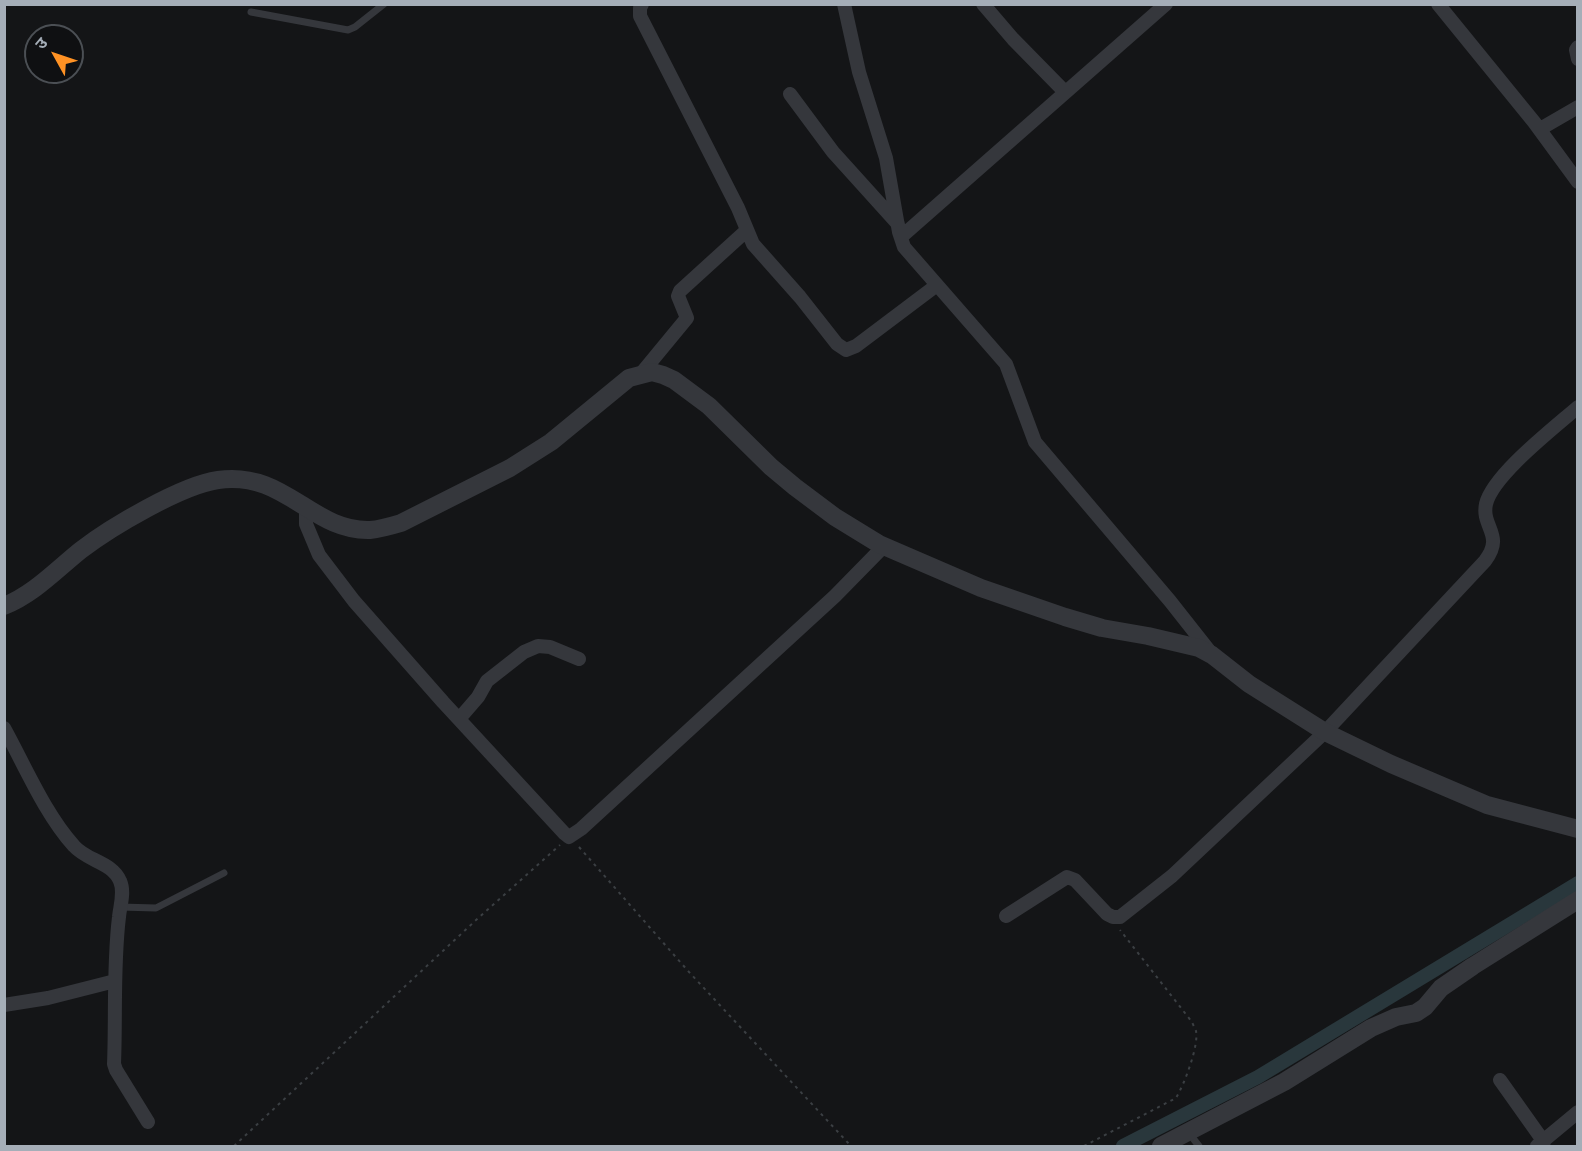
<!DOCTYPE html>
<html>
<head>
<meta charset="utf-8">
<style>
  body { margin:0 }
  #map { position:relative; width:1582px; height:1151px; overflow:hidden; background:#141517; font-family:"Alegreya Sans","Noto Sans Devanagari",sans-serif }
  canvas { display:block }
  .frame { position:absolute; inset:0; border:6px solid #a5aeb8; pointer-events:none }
  .north { position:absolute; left:24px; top:24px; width:60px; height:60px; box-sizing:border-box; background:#0f1012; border:2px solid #4b4f54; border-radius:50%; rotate:310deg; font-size:16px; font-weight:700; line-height:24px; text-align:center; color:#a5aeb8 }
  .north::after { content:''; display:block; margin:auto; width:21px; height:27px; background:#ff9224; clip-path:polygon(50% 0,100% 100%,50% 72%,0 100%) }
</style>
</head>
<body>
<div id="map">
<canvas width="1582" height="1151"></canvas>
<div class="frame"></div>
<div class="north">उ</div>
</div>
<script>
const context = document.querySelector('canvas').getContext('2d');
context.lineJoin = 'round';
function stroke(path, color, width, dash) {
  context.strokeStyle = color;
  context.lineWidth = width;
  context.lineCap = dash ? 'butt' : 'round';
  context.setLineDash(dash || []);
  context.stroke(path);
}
const canal = new Path2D(`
  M1123,1146L1258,1077L1578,883`);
const path = new Path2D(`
  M579,847L689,972L851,1146
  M234,1146L475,921L560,845
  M1084,1146L1176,1098C1184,1085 1199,1046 1196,1031C1195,1028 1193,1025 1192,1022L1120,930`);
const service = new Path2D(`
  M251,12L348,30L355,27L384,4
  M120,907L156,908L224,873
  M1188,1132L1199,1146`);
const minor = new Path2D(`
  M642,4L640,8V16L738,208L753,244L800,297L837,344L846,350L856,346L937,285
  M844,4L859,72L886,158L899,232L904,247L1006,364L1035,442L1170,601L1211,653
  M983,4L1013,39L1065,92
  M1438,4L1534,122L1578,182
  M1578,47L1576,50L1578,59
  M790,94L833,152L898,224
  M1540,129L1578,107
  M901,237L1166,4
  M640,375L687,318L678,296L680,291L746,231
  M306,507V524L319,555L354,601L443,702L564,833L569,837L581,829L835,596L884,546
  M459,719L478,697L487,681L524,652L538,646L550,647L579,659
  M4,728C25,766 45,814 74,846C87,861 112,862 120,881C125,892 120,906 119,917C113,966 116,1015 114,1064L116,1070L148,1122
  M1006,916L1067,877L1075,880L1107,914L1113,917H1120L1172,876L1325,732L1485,561C1505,535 1481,527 1486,504C1493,475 1554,428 1578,407
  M4,1005L48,998L115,981
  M1500,1080L1544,1142
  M1537,1146L1578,1112`);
const tertiary = new Path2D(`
  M4,606C34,594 56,570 81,550C111,527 182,485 218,480C285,470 312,532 370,530C381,529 391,526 401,523L510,468L551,442L629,378L652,372L663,375L674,380L709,406L771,467L795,487L835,517L879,544L981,588L1065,617L1102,628L1148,636L1199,648L1212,655L1249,684L1325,732L1391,764L1487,805L1578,829
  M1161,1146L1284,1082L1371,1028L1396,1017L1416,1013L1425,1007L1441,988L1473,966L1578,900`);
stroke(canal, '#29373c', 14);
stroke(path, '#3b3f43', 2, [3, 4.5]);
stroke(service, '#35373c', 7);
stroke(minor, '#35373c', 14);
stroke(tertiary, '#35373c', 18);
</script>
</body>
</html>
